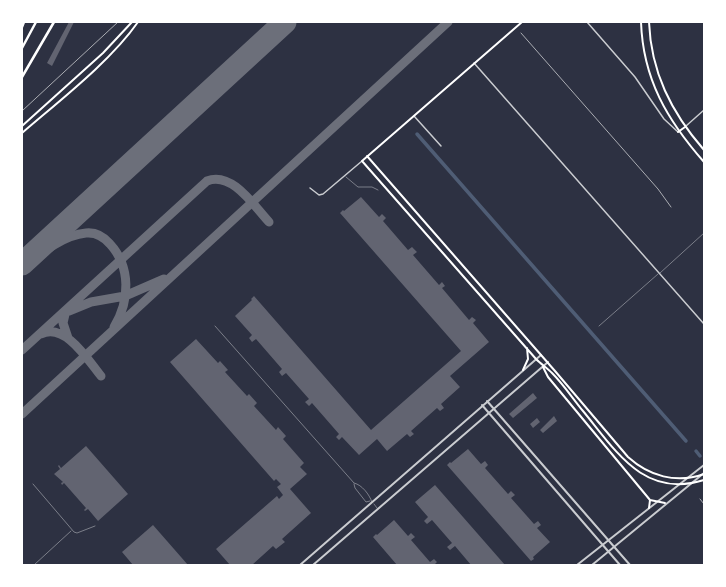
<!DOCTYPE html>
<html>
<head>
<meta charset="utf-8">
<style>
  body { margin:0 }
  #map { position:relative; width:726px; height:587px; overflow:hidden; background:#2d3142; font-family:"IBM Plex Sans",sans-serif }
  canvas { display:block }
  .frame { position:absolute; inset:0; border:23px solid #fff; pointer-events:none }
</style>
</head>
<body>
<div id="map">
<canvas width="726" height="587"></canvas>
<div class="frame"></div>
</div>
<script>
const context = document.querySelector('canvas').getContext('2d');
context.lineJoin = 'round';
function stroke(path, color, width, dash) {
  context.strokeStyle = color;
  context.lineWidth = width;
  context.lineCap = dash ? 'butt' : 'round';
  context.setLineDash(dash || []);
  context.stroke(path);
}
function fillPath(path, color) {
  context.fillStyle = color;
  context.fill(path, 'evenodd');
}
const canal = new Path2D(`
  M417,134L686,441
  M696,451L700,456`);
const taxiway = new Path2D(`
  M22,268C40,254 63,235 86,233C96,232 104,237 110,244C131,267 130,301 114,327
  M66,310L63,323L68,338
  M69,311L91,302L125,296L164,279
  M41,334C65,322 88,360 101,376
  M22,350L207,181C232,171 254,206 269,222
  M22,414L448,22`);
const runway = new Path2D(`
  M22,264L285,22`);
const building = new Path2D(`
  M69,22H74L52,66L47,63Z
  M361,197L379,217L382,214L386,218L383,221L408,250L412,247L417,252L413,255L439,285L442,282L445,286L442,288L469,320L472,317L476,320L473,323L489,342L450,376L460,387L441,404L444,408L440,411L437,408L411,431L414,434L410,437L407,434L387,451L377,439L359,455L342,437L339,440L336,437L339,434L312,403L309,406L305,402L309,399L286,373L282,376L279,372L282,369L256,339L252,342L249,338L252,335L235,316L252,300L251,299L254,296L371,430L461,351L340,213L343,210L344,211Z
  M196,339L218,363L220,361L228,370L225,372L247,396L249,394L257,403L254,406L276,430L278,427L286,436L283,439L304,463L300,467L307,474L290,489L311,513L282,539L285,542L276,549L273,546L252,565H230L216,549L277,496L279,499L283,495L277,487L281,484L276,479L274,481L170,362Z
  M533,393L537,398L513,418L509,414Z
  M554,416L557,421L543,433L540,430Z
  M537,418L540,422L533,428L530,424Z
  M86,446L128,494L98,521L88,509L85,511L84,510L86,508L64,483L62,485L61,483L63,482L54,474L60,469L58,466L59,465L61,468Z
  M468,449L481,464L485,461L488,465L485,468L508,494L511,491L515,495L511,498L534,524L538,521L541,525L537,528L550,542L533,557L534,559L531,561L447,465L450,462L451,463Z
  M435,485L505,565H471L455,546L450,550L447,547L452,543L432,520L427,524L424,521L428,517L415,502Z
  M394,520L408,536L411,533L415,537L411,540L430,562L434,559L437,562L434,565H397L373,537L376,534L377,535Z
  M153,525L188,565H133L122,552Z`);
const service = new Path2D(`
  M346,177L358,187H372L378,190
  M660,273L704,233
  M215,326L354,483C362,485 369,494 372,502
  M599,326L658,274
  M33,484L74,532L77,533L95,526
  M354,484L355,488L366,502L370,501
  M374,504L377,508
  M34,565L71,531`);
const minor = new Path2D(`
  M587,22L635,77L664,119L678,132
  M474,63L704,324
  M414,116L441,146
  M686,126L704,110
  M310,188L319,195L323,194L362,161`);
const tertiary = new Path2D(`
  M487,401L630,565
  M482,405L620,565
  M300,565L541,355
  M313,565L548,362
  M577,565L704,465
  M592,565L704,473`);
const secondary = new Path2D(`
  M522,22L362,161L536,359C541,364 547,368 552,373C564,385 573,399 583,411C616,451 644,499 704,480
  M641,22C643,79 667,120 704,162
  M649,22C651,72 671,112 704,150
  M22,126L103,53L132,22
  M678,132L685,127
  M22,133C59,101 110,62 138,22
  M367,156L555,371L628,457C649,476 676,484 704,474
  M543,367L548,377L650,500L665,503
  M523,370L528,359L527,348
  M649,508L650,500`);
const motorway = new Path2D(`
  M22,27L24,22
  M22,48L36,22
  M22,77L54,22`);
const rail = new Path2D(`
  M521,33L658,189L671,207
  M22,111L118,22
  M700,499L704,504`);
stroke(canal, '#4f5d75', 3.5);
stroke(taxiway, '#6c6f7a', 9);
stroke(runway, '#6c6f7a', 23);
fillPath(building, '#626471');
stroke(service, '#caccd0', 0.5);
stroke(minor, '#caccd0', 1.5);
stroke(tertiary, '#caccd0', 2);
stroke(secondary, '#fff', 2);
stroke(motorway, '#fff', 2.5);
stroke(rail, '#abadb3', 1);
</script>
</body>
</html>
